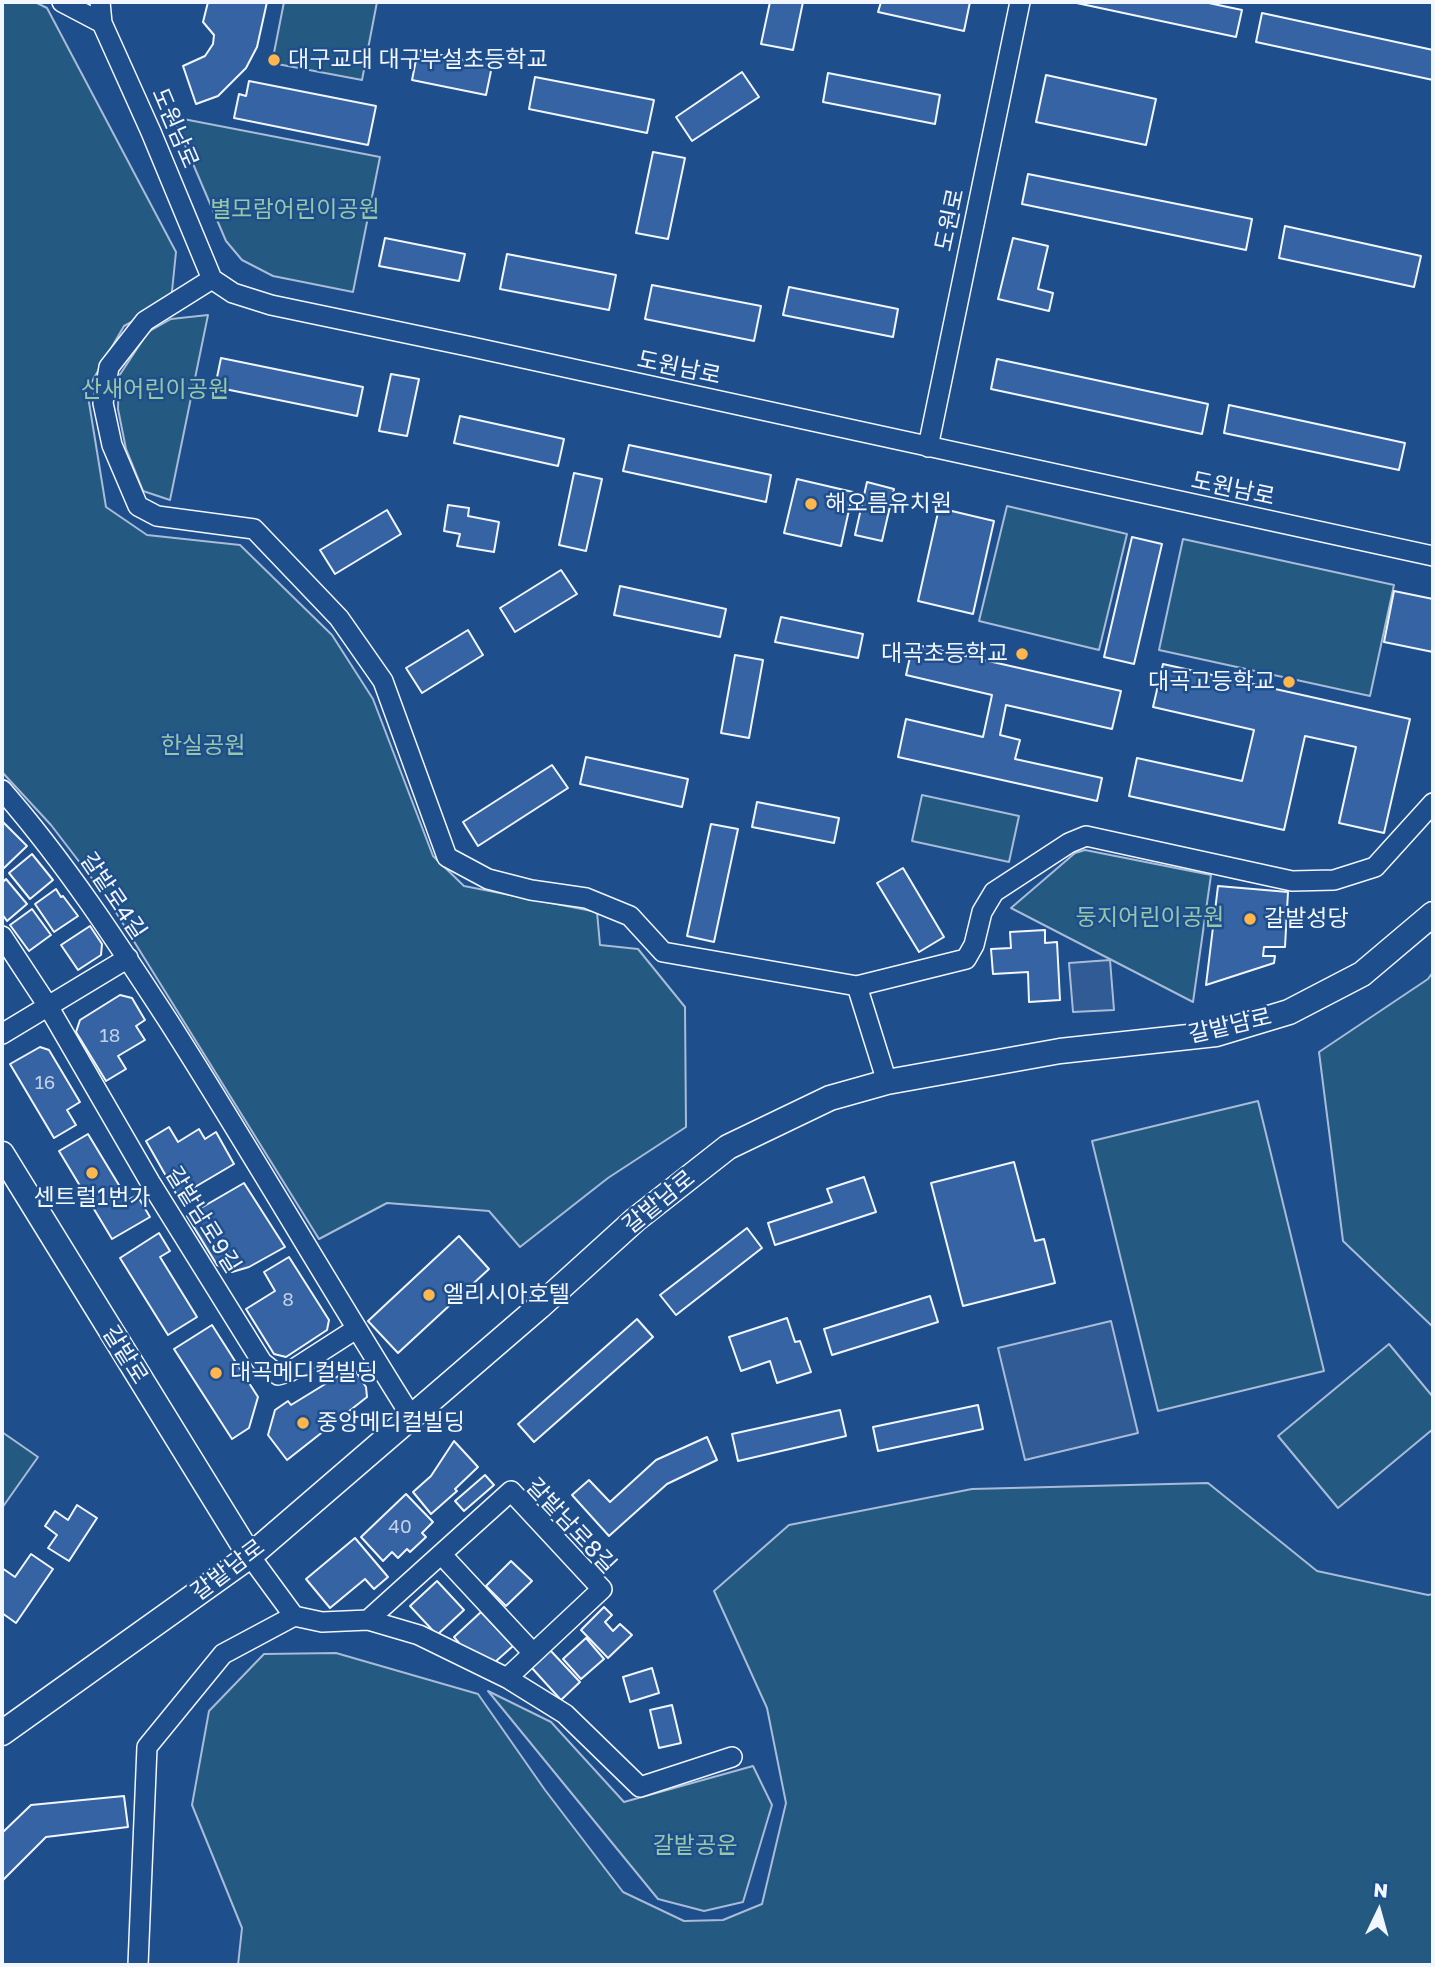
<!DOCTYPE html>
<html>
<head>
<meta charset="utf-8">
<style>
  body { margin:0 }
  #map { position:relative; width:1435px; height:1967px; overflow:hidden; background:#1f4e8c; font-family:"Golos Text",sans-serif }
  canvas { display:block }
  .frame { position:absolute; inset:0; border:4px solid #f2f6ff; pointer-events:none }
  .north { position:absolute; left:1344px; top:1876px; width:70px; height:70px; -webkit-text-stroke:5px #1f4e8c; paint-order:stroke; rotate:5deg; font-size:19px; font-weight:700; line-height:28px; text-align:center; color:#f2f6ff }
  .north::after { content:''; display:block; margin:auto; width:24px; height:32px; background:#f2f6ff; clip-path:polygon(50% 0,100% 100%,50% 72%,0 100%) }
</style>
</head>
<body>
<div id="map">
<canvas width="1435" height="1967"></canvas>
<div class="frame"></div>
<div class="north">N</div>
</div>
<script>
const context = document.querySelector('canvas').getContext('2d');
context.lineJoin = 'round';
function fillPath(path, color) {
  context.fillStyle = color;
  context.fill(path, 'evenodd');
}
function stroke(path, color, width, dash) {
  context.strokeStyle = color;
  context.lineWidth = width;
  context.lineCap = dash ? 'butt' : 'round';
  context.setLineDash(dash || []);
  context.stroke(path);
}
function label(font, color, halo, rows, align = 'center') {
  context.font = font + ' "Golos Text","Noto Sans KR",sans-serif';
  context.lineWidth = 5;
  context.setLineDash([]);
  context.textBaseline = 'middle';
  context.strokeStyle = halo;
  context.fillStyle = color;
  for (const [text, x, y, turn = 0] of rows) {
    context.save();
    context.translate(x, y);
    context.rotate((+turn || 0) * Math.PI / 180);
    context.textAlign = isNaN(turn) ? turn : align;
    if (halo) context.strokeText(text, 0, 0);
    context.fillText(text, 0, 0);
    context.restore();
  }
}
const green = new Path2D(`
  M2,2H35L47,8L176,252L171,301L124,326L87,390L106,507L147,535L240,545L332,635L373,699L433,856L464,886L597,912L600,945L638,949L685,1007L686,1127L608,1178L520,1247L489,1211L387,1203L319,1239L107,898L51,825L2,772Z
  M284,2H377L362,80L272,63Z
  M173,117L380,157L353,292L273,276L242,260L226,241Z
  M208,315L170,500L143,491L126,449L118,409L119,376L148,332L171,319Z
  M1007,506L1127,534L1099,650L979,621Z
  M1183,539L1394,585L1370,696L1159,650Z
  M922,795L1019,816L1009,862L912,841Z
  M1085,850L1211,875L1193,1002L1011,908L1075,853Z
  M1433,972V1327L1343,1241L1319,1052L1428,979Z
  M1258,1101L1324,1371L1158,1411L1092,1141Z
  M1389,1344L1433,1397V1429L1338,1508L1278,1436Z
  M2,1432L38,1457L2,1508Z
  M1208,1483L1317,1571L1428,1595L1433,1594V1965H238L242,1928L192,1805L209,1711L264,1654L336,1653L478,1694L545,1790L623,1892L684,1921L723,1920L762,1904L786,1803L767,1708L714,1591L789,1525L972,1489Z
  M488,1691L551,1722L624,1802L753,1766L772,1805L743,1902L704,1911L658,1899Z`);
const parking = new Path2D(`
  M1110,960L1114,1010L1073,1012L1069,963Z
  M1111,1321L1138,1433L1025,1460L998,1348Z`);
const building = new Path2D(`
  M208,2H267L257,47L246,68L218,96L196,104L183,66L205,56L213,44L214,35L203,22Z
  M770,2H803L793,50L761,44Z
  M881,2H970L964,31L878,12Z
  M1072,2H1204L1242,10L1236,37Z
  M1262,13L1433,50V80L1256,42Z
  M418,50L492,66L486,95L412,80Z
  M742,72L759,97L692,141L676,117Z
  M828,73L940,95L935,124L823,102Z
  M1046,75L1156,99L1146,145L1036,122Z
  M535,77L654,100L647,133L529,109Z
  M249,81L376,106L368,145L234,118L239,94L246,96Z
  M653,152L685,158L668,239L636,233Z
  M1028,174L1252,219L1246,250L1022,204Z
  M1285,226L1421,256L1414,287L1279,258Z
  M385,238L465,254L459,281L379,266Z
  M1013,238L1048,246L1038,289L1053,293L1049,311L998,299Z
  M507,254L616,275L609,310L500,289Z
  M652,285L761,306L754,341L645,319Z
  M789,287L898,309L893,337L783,315Z
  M221,358L363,387L357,416L215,387Z
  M997,359L1208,404L1202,434L991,389Z
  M391,374L419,379L407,436L379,431Z
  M1229,405L1405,443L1399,470L1224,433Z
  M460,416L564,439L558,466L454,443Z
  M629,445L771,475L766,502L623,471Z
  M574,473L602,479L586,551L559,545Z
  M797,479L853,492L841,546L784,533Z
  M867,482L894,489L882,541L855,535Z
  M448,505L469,508L468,516L499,522L494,552L457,546L460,534L444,531Z
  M939,508L994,521L973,614L918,601Z
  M387,510L401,534L335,574L320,550Z
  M1132,537L1162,544L1134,664L1104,657Z
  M561,570L577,594L515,632L500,608Z
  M620,586L726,609L720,637L614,615Z
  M1394,591L1433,599V652L1384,642Z
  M781,617L863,634L858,658L775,642Z
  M468,630L483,655L422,693L406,668Z
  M913,644L1121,691L1112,729L1006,705L1000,735L1020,740L1015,759L1102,778L1097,801L898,757L906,719L983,737L992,695L906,675Z
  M735,655L763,660L749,738L721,733Z
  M1163,664L1410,719L1384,833L1339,823L1356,747L1305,736L1284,830L1129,796L1137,758L1242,781L1254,730L1153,707Z
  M586,757L688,779L682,807L580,784Z
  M552,765L568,788L478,846L463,822Z
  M757,802L839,818L834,843L752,827Z
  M2,821L27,846L4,868L2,866Z
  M711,824L738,829L714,942L687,936Z
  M32,854L53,880L30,899L9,873Z
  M903,868L944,937L919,952L877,883Z
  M6,879L27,904L7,921L2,914V883Z
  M1218,886L1288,892L1285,947H1264L1263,956H1275L1274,963L1206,985Z
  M56,889L61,897L63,896L78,916L54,932L35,904Z
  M32,909L51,935L29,951L10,925Z
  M90,926L102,944L101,955L78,970L61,945Z
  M1045,930V943L1057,942L1060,1000L1029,1002L1028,972L993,974L991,949L1011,948L1010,932Z
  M120,995L132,998L145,1020L136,1026L145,1040L118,1056L126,1069L106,1081L76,1032L80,1020Z
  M40,1047L49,1050L80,1102L67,1110L76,1125L54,1138L10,1064Z
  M169,1127L178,1142L199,1129L205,1139L216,1132L234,1164L178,1197L146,1141Z
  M88,1134L128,1200L137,1195L150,1217L112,1239L59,1151Z
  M1014,1162L1035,1241L1044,1239L1055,1283L963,1306L931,1183Z
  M864,1177L876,1212L775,1245L768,1223L832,1202L827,1189Z
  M244,1183L285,1247L249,1267L232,1272L217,1265L187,1216Z
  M747,1228L762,1248L676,1315L660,1295Z
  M159,1233L170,1251L160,1257L197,1317L168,1335L120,1258Z
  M459,1236L489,1269L398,1353L368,1321Z
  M289,1257L329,1320L327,1330L286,1357L274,1354L246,1309L275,1291L264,1272Z
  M930,1296L938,1322L832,1355L824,1329Z
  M787,1318L795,1342L800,1341L811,1372L777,1383L770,1361L741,1371L729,1337Z
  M637,1319L653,1337L534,1442L518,1424Z
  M212,1325L258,1397L249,1428L232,1439L174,1349Z
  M353,1367L366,1387L367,1397L287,1460L268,1435L275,1410L288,1401L291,1405Z
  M978,1405L983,1429L878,1451L873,1427Z
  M840,1410L846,1436L738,1461L732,1434Z
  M707,1437L717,1460L667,1484L609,1536L572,1495L589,1480L610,1502L656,1460Z
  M454,1441L478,1467L455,1489L457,1491L431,1514L413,1492L431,1476Z
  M485,1475L494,1485L464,1511L455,1501Z
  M406,1494L433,1522L422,1533L426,1537L410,1552L407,1549L398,1558L392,1552L383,1561L361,1537Z
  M77,1505L97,1518L69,1561L48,1548L57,1535L45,1526L55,1511L68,1520Z
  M355,1538L388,1577L374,1589L365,1579L330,1608L306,1579Z
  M31,1554L53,1569L16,1623L2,1613V1568L15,1577Z
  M511,1561L532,1581L506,1606L486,1586Z
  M437,1581L464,1610L437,1635L410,1606Z
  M604,1607L612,1615L605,1622L613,1631L620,1624L632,1635L608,1658L581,1630Z
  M481,1612L513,1646L495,1662L464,1649L454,1637Z
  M586,1638L604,1659L581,1679L563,1659Z
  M550,1650L580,1682L561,1700L531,1667Z
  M652,1668L659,1693L630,1702L623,1677Z
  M672,1705L681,1743L659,1748L650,1710Z
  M124,1796L128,1827L46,1837L2,1881V1833L31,1805Z`);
const minor = new Path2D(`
  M62,2L102,23
  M100,2L102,23L151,132L212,279L233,293L271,305L472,347L1433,556
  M212,279L145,321L109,367L103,403L112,445L138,506L157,516L254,529L339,618L383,681L447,857L488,879L531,890L586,898L630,916L663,952L857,986L966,959L974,945L982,912L994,892L1069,843L1086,836L1292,881L1334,880L1375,867L1433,803
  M928,447L1020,2
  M2,790C65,862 117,942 169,1022C252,1152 329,1286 411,1416
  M2,936L48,1006L150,1182L262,1362L278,1375L289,1372L356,1329
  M857,986L887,1082
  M2,1034L128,958
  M441,1554L533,1653
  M250,1556L294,1616L322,1622L368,1620L419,1635L507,1678L565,1714L640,1787L732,1757
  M368,1620L511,1491L602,1589L507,1678
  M138,1965L147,1747L223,1654L294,1616`);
const major = new Path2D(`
  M2,1154L250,1556
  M2,1733L250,1556L539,1307L635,1220L728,1147L830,1098L887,1082L1060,1051L1216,1034L1289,1012L1362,974L1433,914`);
const markers = [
  [274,60,7,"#ffb74d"],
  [811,504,7,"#ffb74d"],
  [1022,654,7,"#ffb74d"],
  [1289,682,7,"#ffb74d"],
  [1250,919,7,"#ffb74d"],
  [92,1173,7,"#ffb74d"],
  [429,1295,7,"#ffb74d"],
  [216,1373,7,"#ffb74d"],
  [303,1423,7,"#ffb74d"]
];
const numberNames = [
  ["18",110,1036],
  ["16",45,1083],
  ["8",288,1300],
  ["40",400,1527]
];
const poiNames = [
  ["대구교대 대구부설초등학교",288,60],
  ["해오름유치원",825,504],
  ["대곡초등학교",1008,654,"right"],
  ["대곡고등학교",1275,682,"right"],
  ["갈밭성당",1264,919],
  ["센트럴1번가",92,1198,"center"],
  ["엘리시아호텔",443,1295],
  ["대곡메디컬빌딩",230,1373],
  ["중앙메디컬빌딩",317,1423]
];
const streetNames = [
  ["도원남로",175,128,67],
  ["도원로",950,220,-78],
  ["도원남로",679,368,12],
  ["도원남로",1233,489,12],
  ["갈밭로4길",113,896,56],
  ["갈밭남로",1230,1026,-13],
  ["갈밭남로",659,1202,-39],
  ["갈밭남로9길",203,1220,58],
  ["갈밭로",125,1355,58],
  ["갈밭남로8길",571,1526,47],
  ["갈밭남로",228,1570,-37]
];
const parkNames = [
  ["별모람어린이공원",295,210],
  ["산새어린이공원",155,390],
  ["한실공원",203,746],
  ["둥지어린이공원",1150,918],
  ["갈밭공운",695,1846]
];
fillPath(green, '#245a82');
stroke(green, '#a8bbd7', 2);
fillPath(parking, '#305b95');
stroke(parking, '#a8bbd7', 2);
fillPath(building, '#3563a3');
stroke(building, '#f2f6ff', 2);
stroke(minor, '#f2f6ff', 22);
stroke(major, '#f2f6ff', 27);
stroke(minor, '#1f4e8c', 19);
stroke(major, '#1f4e8c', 24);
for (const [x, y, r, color] of markers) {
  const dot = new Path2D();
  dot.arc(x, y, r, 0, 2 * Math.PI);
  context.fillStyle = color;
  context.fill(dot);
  stroke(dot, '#1f4e8c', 2.5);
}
label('19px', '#c3d1e8', null, numberNames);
label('23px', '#f2f6ff', '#1f4e8c', poiNames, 'left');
label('23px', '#f2f6ff', '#1f4e8c', streetNames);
label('23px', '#97c8a6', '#1f4e8c', parkNames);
</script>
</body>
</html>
